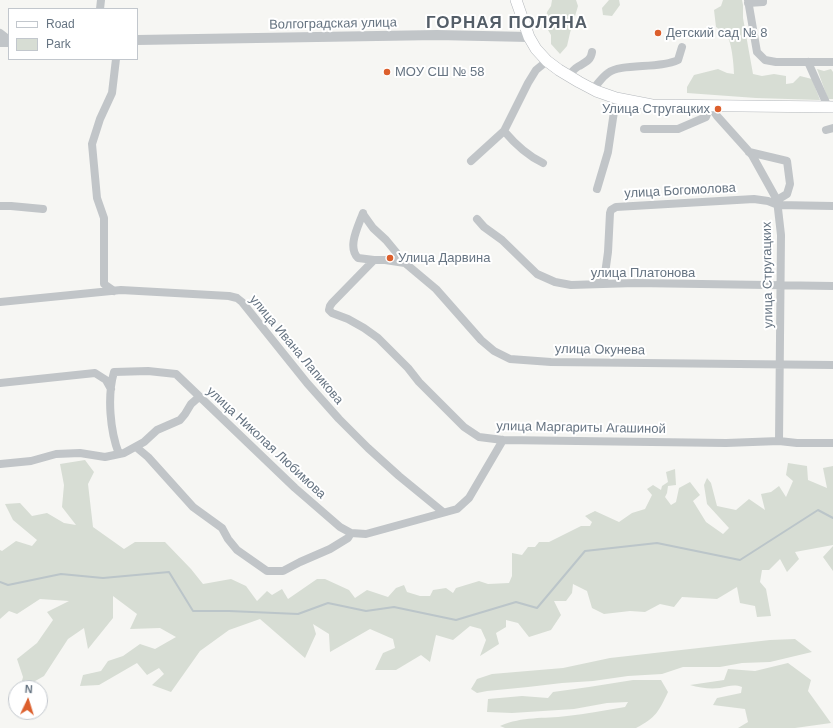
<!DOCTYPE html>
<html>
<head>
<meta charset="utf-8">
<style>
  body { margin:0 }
  #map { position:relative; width:833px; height:728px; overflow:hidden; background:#f6f6f3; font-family:Helvetica,sans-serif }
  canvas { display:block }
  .legend { position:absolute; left:8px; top:8px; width:130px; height:52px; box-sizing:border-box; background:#fff; border:1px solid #c2c7cd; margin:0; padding:5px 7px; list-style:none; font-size:12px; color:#667482 }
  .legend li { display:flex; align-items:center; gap:8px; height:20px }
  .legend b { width:20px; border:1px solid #c2c7cd }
  .north { position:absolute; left:8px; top:680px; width:40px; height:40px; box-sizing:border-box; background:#fff; border:1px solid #c2c7cd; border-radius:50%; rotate:4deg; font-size:11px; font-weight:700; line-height:16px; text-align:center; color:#667482 }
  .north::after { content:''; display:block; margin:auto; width:14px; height:18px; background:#dc5f2c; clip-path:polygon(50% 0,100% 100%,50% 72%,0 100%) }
</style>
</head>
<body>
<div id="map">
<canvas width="833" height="728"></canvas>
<ul class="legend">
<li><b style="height:5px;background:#fff"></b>Road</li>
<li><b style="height:11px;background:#d7ddd4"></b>Park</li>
</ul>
<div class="north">N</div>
</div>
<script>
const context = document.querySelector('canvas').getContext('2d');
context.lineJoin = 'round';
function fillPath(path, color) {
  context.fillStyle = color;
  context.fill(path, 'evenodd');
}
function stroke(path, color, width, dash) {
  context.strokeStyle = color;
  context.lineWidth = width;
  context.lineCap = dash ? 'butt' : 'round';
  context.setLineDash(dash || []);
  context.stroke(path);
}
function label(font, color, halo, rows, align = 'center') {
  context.font = font + ' Helvetica,sans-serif';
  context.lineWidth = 4;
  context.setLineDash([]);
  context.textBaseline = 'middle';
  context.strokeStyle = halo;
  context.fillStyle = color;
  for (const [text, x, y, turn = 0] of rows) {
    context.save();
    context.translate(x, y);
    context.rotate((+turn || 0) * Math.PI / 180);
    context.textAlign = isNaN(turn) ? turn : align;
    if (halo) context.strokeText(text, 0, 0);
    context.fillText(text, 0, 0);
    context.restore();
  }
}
const green = new Path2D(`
  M552,0H576L578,6L570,33L567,46L560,54L551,44V35L545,25L547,12L551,6Z
  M609,0H619L620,5L612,16L603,15L602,8Z
  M723,0H742L743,5V18L753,74L762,76L774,74L786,76V84L793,83L800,76L812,79L820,100L756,98L687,93V87L694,75L718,69L727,73L734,74C734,67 732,45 728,38C726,33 721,30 716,27L714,10L721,6Z
  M817,69L824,71L831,69L833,72V99H828Z
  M85,460L94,472L88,484L93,527L124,549L135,542H165L191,569L203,584L231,579L246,586L257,601L267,591L272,595L282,589L288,599L317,579H325L349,590L355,598L367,590L388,597L396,588L404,585L407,592L420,596H430L433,590L446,588L453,593L456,588L479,581L488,584L509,583L512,576V553L522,555L528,547H535L539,542H549L581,526H590L592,522L585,516L595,511L619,522L632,513L645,509L652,495L647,489L653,485L661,490L662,486L668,482L666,472L675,469L676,485L668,486L667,493L665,497L671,505L676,502L679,488L690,482L700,495L693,501L706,522L723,534L729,528L707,504L704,485L707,478L711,483L717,506L736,510L749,499L765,510L761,494L771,492L779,486L786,497L793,481L786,475L788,463L807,466L808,480L827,488L823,468L833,466V545L795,552L799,559L787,572L780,559L769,570H762L760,582L766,589L771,616L757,617L755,606L740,603L737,587L717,599L682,597L674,607L660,604L645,612L630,611L604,614L592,608L587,591L573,584L572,593L566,601H554L561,615L551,630L529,637L518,623L506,620V627L496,633L499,644L480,656L486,640L481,629L470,626L453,640L436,635L430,662L421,655L396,670H375L383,653L395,648L393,639L370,629L330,652L329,634L313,624L316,634L305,658L260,619L229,630L200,651L171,692L152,685L164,674L159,668L147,675L137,663L99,685L80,686L83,675L101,671L108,661L123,656L140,644L155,649L176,637L160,628L130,629L137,614L113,596V618L88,649L84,628L68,639L44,676L23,688H20L23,677L17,659L37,643L53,620L47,612L69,601L40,599L17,614L9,611L0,619V550L2,551L16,541L32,546L37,540L13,520L5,504L20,503L32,516L47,513L64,523L76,525L62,507L64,485L60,464Z
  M833,546V571L823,557Z
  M795,639L812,652L770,662L742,663L720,667H683L662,674L628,676L593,681L562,683L528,687L487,691L477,693L471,689L477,679L492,674L563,668L610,658L770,640Z
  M788,663L811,680L808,691L831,723L795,728H738L748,722L745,709L713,705L717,698L741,693L742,687C734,684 729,686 720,688C710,689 700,688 690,685L724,680L728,669L755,671Z
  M633,680H661L668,692C659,711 656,718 636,728H505L500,726C523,716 543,719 567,716C586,714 605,710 625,707L628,702L607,703L574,709L512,713L487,712L488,699L522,696L548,698L553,692L589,687Z`);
const stream = new Path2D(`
  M0,582L8,585L61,574L103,578L169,572L193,611H229L298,614L328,603L366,611L394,607L456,620L516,602L537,608L585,551L657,543L740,560L818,510L833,518`);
const minor = new Path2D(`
  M748,0L757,52L765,60L776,62H833
  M748,3L763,2V0
  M100,9L101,0
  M0,33L9,40
  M808,62L828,107
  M568,76C572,72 575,68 579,66C586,62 591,60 592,52
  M593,89C598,84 602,77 608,73C620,63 660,69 678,60L682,47
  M710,106L717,116L752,155L777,200L781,235L779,441
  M644,129H678L706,117L710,106
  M826,130L833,128
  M749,152L787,161L790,184L787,194L777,200
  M471,161L504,131
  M543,163C528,156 515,144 504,131L528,83L536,70L547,61
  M597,189L608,152L616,98
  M0,206H11L43,209
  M363,213C358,227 347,247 358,258L374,260
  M363,214L373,228L386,240L405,263L436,289L481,340L494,351L510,359L551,362L833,365
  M477,219L484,227L502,240L537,274L555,282L571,285L635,283L833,286
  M405,263L385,260H374L332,303L330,306L329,310L332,313L348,319L364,328L378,338L408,368L419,382L464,427L479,437L503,440L726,443L779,441L797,443H833
  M597,283L604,281L608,252L610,213L611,210L616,207L754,199L768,201L778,205L833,206
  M114,291L104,284V218L97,198L92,144L100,119L112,93L116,59
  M0,302L121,290L229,296L237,298L242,302L307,383L339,419L368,448L399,476L443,512
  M0,383L95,373L106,380L111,389
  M136,447L148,457L193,507L222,528L228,539L237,550L267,571H283L300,562L330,549L348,538L351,533
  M119,454C110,431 107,396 114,372L148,371L176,374L295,488L340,527L351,533L366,534L457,509L469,498L503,440
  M0,464L31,461L56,454L80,453L105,457L124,453L144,442L157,430L180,420L185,414L191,404L199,397`);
const tertiary = new Path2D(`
  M137,40L437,35L529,37
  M0,42H9`);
const secondary = new Path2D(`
  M516,0L529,37L536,49L547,61L559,70L579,82L596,91L616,98L652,105L833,107`);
const markers = [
  [658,33,4,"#dc5f2c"],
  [387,72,4,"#dc5f2c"],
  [718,109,4,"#dc5f2c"],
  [390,258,4,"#dc5f2c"]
];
const streetNames = [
  ["Волгоградская улица",333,24,-1],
  ["улица Богомолова",680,191,-3],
  ["улица Платонова",643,273],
  ["улица Стругацких",768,275,-91],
  ["улица Ивана Лапикова",296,350,50],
  ["улица Окунева",600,350,1],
  ["улица Маргариты Агашиной",581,428,1],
  ["улица Николая Любимова",266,443,43]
];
const poiNames = [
  ["Детский сад № 8",666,33],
  ["МОУ СШ № 58",395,72],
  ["Улица Стругацких",710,109,"right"],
  ["Улица Дарвина",398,258]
];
const districtNames = [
  ["ГОРНАЯ ПОЛЯНА",507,23]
];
fillPath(green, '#d7ddd4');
stroke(stream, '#bbc5c9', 2);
stroke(secondary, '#b4b8bc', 12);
stroke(minor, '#c1c5c8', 8);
stroke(tertiary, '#c1c5c8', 10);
stroke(secondary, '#fff', 11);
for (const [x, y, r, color] of markers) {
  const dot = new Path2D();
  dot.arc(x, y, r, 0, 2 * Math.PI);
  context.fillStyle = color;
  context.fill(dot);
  stroke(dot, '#fff', 1.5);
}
label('13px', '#667482', '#fff', streetNames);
label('13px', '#667482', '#fff', poiNames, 'left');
context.letterSpacing = '1px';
label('bold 17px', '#545e68', '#fff', districtNames);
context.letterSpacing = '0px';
</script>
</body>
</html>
